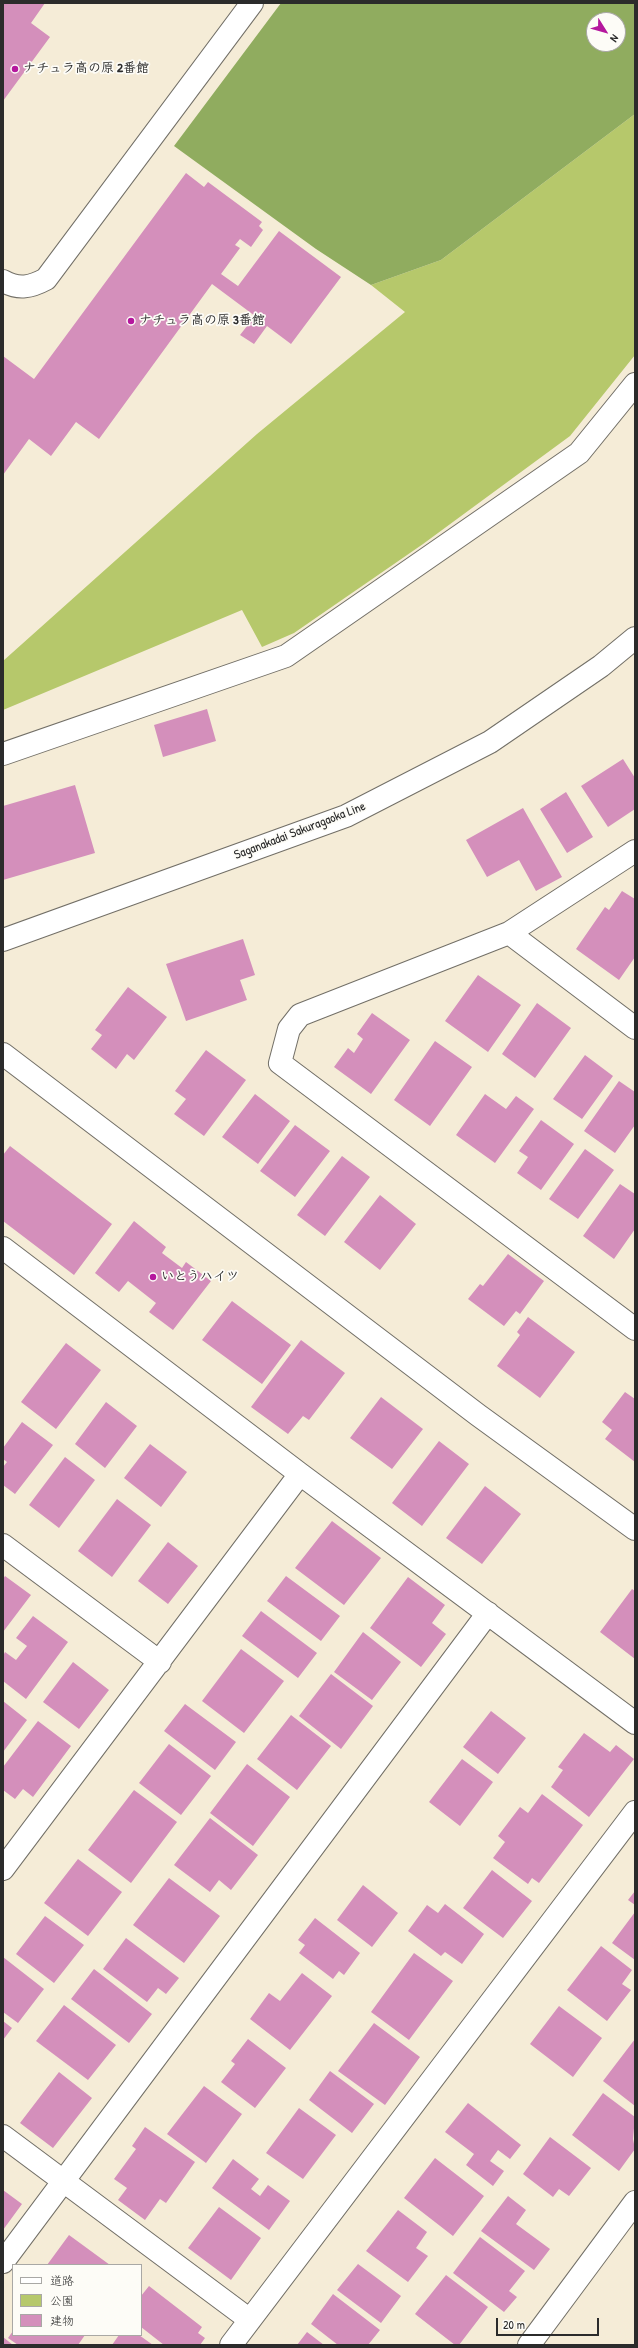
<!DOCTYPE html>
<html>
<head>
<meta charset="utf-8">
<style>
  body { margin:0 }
  #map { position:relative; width:638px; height:2348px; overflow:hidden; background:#f5ecd7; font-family:"Patrick Hand","Klee One",sans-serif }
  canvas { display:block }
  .frame { position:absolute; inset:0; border:4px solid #2b2b2b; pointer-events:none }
  .legend { position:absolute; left:12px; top:2264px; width:130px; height:72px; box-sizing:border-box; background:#fdfcf7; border:1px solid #a9a8a5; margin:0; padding:5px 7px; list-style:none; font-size:12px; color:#2b2b2b }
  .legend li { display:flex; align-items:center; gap:8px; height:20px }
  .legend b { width:20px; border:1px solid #a9a8a5 }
  .north { position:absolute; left:586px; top:12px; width:40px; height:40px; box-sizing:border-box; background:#fdfcf7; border:1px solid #a9a8a5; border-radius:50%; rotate:127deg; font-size:11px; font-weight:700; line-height:16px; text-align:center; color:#2b2b2b }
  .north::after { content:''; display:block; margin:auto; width:14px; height:18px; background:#b5179e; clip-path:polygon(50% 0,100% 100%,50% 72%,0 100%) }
  .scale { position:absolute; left:496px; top:2318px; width:103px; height:18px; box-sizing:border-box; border:2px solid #2b2b2b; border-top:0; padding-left:5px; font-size:12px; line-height:14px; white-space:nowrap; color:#2b2b2b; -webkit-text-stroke:3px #fdfcf7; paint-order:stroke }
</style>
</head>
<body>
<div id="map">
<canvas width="638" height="2348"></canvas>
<div class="frame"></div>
<ul class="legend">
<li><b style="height:5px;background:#fff"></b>道路</li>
<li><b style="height:11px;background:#b6c86b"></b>公園</li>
<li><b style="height:11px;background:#d48fbb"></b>建物</li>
</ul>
<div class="north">N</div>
<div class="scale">20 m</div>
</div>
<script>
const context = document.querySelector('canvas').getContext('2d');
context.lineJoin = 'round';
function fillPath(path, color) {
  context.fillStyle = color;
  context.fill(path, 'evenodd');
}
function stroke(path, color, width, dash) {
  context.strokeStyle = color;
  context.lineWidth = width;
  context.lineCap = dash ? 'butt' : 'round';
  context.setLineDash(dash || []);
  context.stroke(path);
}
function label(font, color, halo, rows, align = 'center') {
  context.font = font + ' "Patrick Hand","Klee One",sans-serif';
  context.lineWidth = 3.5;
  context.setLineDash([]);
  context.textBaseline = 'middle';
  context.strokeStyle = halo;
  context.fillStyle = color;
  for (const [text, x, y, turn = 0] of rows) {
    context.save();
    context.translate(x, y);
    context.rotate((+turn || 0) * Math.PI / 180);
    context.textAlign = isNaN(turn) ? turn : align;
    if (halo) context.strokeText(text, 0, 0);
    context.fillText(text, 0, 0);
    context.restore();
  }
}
const green = new Path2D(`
  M635,114V355L570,436L423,544L294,633L262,647L242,610L3,710V661L257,434L405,312L371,285L441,260Z`);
const forest = new Path2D(`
  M281,3H635V114L441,260L371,285L316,249L174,146ZM594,20H618V44H594Z`);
const building = new Path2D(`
  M3,3H45L31,23L50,37L3,101Z
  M186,173L204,187L208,182L262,222L259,226L263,230L251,247L240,239L235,245L240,248L221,274L238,286L279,231L341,277L291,344L267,326L254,344L240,335L255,316L212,284L99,439L76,422L51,456L29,439L3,475V356L34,379Z
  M207,709L216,741L163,757L154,725Z
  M623,759L635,778V809L608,827L581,786Z
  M75,785L95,853L3,880V806Z
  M566,792L593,837L567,853L540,809Z
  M523,808L562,877L536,891L519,860L487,877L466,840Z
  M622,891L635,899V957L619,980L576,949L605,907L609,910Z
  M243,939L255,975L240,980L247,1000L186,1021L166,964Z
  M478,975L521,1005L488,1052L445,1021Z
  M128,987L167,1017L134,1060L127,1054L116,1069L91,1049L102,1035L95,1030Z
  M537,1003L571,1028L535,1078L502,1054Z
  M372,1013L410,1040L371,1094L334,1067L348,1048L354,1053L363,1039L357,1034Z
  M435,1041L472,1067L430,1126L394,1100Z
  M206,1050L246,1080L204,1136L174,1114L186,1099L175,1091Z
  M585,1055L613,1076L582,1119L553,1099Z
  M619,1081L635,1092V1125L615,1153L584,1131Z
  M255,1094L290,1121L258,1164L222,1137Z
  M485,1094L506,1109L516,1096L534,1109L495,1163L456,1135Z
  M541,1120L574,1144L541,1190L517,1173L528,1157L519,1151Z
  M295,1125L330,1151L295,1197L260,1171Z
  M10,1146L112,1224L74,1275L3,1221V1155Z
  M585,1149L614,1170L578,1219L549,1199Z
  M342,1156L370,1177L325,1236L297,1215Z
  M620,1184L635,1194V1229L614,1259L583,1236Z
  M380,1195L416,1224L380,1270L344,1242Z
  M134,1221L166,1247L162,1253L182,1268L186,1262L211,1281L173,1330L149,1312L156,1303L128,1281L119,1292L95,1273Z
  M508,1254L544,1281L520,1314L516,1311L504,1326L468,1299L480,1284L483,1286Z
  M232,1301L291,1345L262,1384L202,1340Z
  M528,1317L575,1352L540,1398L497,1366L520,1335L517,1332Z
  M301,1340L345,1373L309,1420L303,1416L288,1434L251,1407Z
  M66,1343L101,1370L56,1429L21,1402Z
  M625,1392L635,1399V1462L605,1439L612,1430L602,1422Z
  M381,1397L423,1429L392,1469L350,1438Z
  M106,1402L137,1426L105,1468L75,1444Z
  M22,1422L53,1445L15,1494L3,1485V1467L7,1462L3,1459V1448Z
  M439,1441L469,1464L422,1526L392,1503Z
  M150,1444L187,1472L161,1507L124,1478Z
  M65,1457L95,1480L59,1528L29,1505Z
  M485,1486L521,1514L482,1564L446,1538Z
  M117,1499L151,1525L112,1577L78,1551Z
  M332,1521L381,1558L344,1605L295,1568Z
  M168,1542L198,1566L168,1604L138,1581Z
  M5,1576L31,1595L3,1632V1579Z
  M286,1576L340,1616L321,1641L267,1601Z
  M408,1577L445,1605L432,1623L446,1634L421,1667L370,1628Z
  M632,1589L635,1591V1659L600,1632Z
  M261,1611L317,1653L298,1678L242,1636Z
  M33,1616L68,1642L26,1699L3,1681V1656L5,1652L16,1660L27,1646L16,1638Z
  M363,1632L401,1662L372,1700L334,1672Z
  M241,1649L284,1681L244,1733L202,1701Z
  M73,1662L109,1690L79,1729L43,1702Z
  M331,1674L373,1706L341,1749L299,1716Z
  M3,1701L27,1720L3,1752Z
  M185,1704L236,1742L215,1770L164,1731Z
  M491,1711L526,1738L498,1774L463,1747Z
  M291,1715L331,1746L297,1790L257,1759Z
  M38,1721L71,1746L33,1797L23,1789L15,1799L3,1790V1767Z
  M584,1733L610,1752L616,1745L634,1759L589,1817L551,1787L563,1770L558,1767Z
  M169,1744L211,1776L181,1815L139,1783Z
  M462,1759L493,1782L460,1826L429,1802Z
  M247,1764L290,1797L253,1846L210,1813Z
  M134,1790L177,1822L131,1883L88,1850Z
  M542,1794L583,1825L539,1883L532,1878L528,1884L493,1858L505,1842L498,1836L520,1807L528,1813Z
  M210,1818L258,1855L231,1890L219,1880L210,1892L174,1865Z
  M78,1859L122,1892L88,1936L44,1903Z
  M492,1870L532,1901L503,1938L463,1908Z
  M169,1878L220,1916L184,1963L133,1925Z
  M363,1885L398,1913L372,1947L337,1920Z
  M635,1891V1905L628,1900Z
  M445,1904L484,1934L462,1964L445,1952L441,1956L408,1931L427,1905L438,1913Z
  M635,1912V1960L612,1943Z
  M45,1916L84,1945L54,1983L16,1954Z
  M315,1918L360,1953L344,1975L339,1971L333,1979L299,1953L305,1945L298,1940Z
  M126,1938L179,1978L166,1994L158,1988L147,2002L103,1969Z
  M601,1946L632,1970L622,1984L631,1990L607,2021L567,1990Z
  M414,1953L453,1981L409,2040L371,2012Z
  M3,1957L44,1989L18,2023L3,2012Z
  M94,1969L152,2014L129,2043L71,1999Z
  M302,1973L332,1996L290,2050L250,2019L269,1993L280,2001Z
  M64,2005L116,2045L88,2080L36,2041Z
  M559,2006L602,2038L573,2077L530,2044Z
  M3,2021L12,2028L3,2040Z
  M374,2023L420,2057L385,2105L338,2071Z
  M248,2039L286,2068L255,2108L221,2082L235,2064L231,2061Z
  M635,2039V2106L603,2081Z
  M330,2071L374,2104L352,2133L309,2100Z
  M59,2072L92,2098L53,2148L20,2123Z
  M204,2086L242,2114L206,2163L167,2134Z
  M603,2093L635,2117L633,2139L635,2149L619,2171L572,2135Z
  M468,2103L521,2145L510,2159L498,2150L490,2161L504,2171L493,2186L466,2165L474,2154L445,2132Z
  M299,2108L336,2135L303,2179L266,2153Z
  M145,2127L195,2162L166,2203L160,2199L145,2220L118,2200L127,2188L114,2179L136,2149L132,2146Z
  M550,2137L591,2168L569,2196L559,2189L553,2197L523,2174Z
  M435,2158L484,2196L453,2236L404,2198Z
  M233,2159L259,2179L251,2189L260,2196L268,2185L290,2201L269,2230L212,2188Z
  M3,2190L22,2204L3,2230Z
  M508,2196L526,2210L516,2224L550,2249L534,2270L481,2231Z
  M219,2207L261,2238L231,2280L188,2248Z
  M398,2210L427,2232L416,2248L428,2256L408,2282L366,2251Z
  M69,2235L110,2265H47Z
  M480,2237L525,2271L509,2291L517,2297L504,2312L453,2273Z
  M358,2264L401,2296L381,2323L337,2290Z
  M446,2275L488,2307L459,2345H455L415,2314Z
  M149,2286L202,2327L198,2333L205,2338L200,2345H164L141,2327V2296Z
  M333,2294L380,2330L368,2345H338L311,2324Z
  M13,2331V2335H85L78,2345H18L8,2338Z
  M307,2332L324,2345H297Z
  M119,2335H139L153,2345H112Z
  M3,2337L13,2345H3Z`);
const minor = new Path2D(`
  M3,281C19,290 31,287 46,279L252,3
  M3,754L286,656L579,453L635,384
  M635,851L509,933L300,1015L289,1029L280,1063L635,1329
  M509,933L635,1028
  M3,1248L300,1474L635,1723
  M3,1545L160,1662
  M3,1869L300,1474
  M3,2136L250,2320
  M3,2262L488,1613
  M231,2345L635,1812
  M529,2345L635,2202`);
const tertiary = new Path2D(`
  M3,1054L478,1415L635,1529`);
const secondary = new Path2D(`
  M3,940L346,816L490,742L601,666L635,638`);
const markers = [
  [15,69,4,"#b5179e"],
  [131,321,4,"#b5179e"],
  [153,1277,4,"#b5179e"]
];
const poiNames = [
  ["ナチュラ高の原 2番館",23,69],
  ["ナチュラ高の原 3番館",139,321],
  ["いとうハイツ",161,1277]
];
const streetNames = [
  ["Saganakadai Sakuragaoka Line",300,831,-21]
];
fillPath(green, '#b6c86b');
fillPath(forest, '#90ac5f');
fillPath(building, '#d48fbb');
stroke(minor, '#726f67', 24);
stroke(tertiary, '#726f67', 24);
stroke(secondary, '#726f67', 24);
stroke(minor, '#fff', 22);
stroke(tertiary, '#fff', 22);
stroke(secondary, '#fff', 22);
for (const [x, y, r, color] of markers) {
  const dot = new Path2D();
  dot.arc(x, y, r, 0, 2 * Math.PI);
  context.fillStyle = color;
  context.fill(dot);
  stroke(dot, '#fdfcf7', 1.5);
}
label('bold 13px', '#2b2b2b', '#fdfcf7', poiNames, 'left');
label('13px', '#2b2b2b', '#fdfcf7', streetNames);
</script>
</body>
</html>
